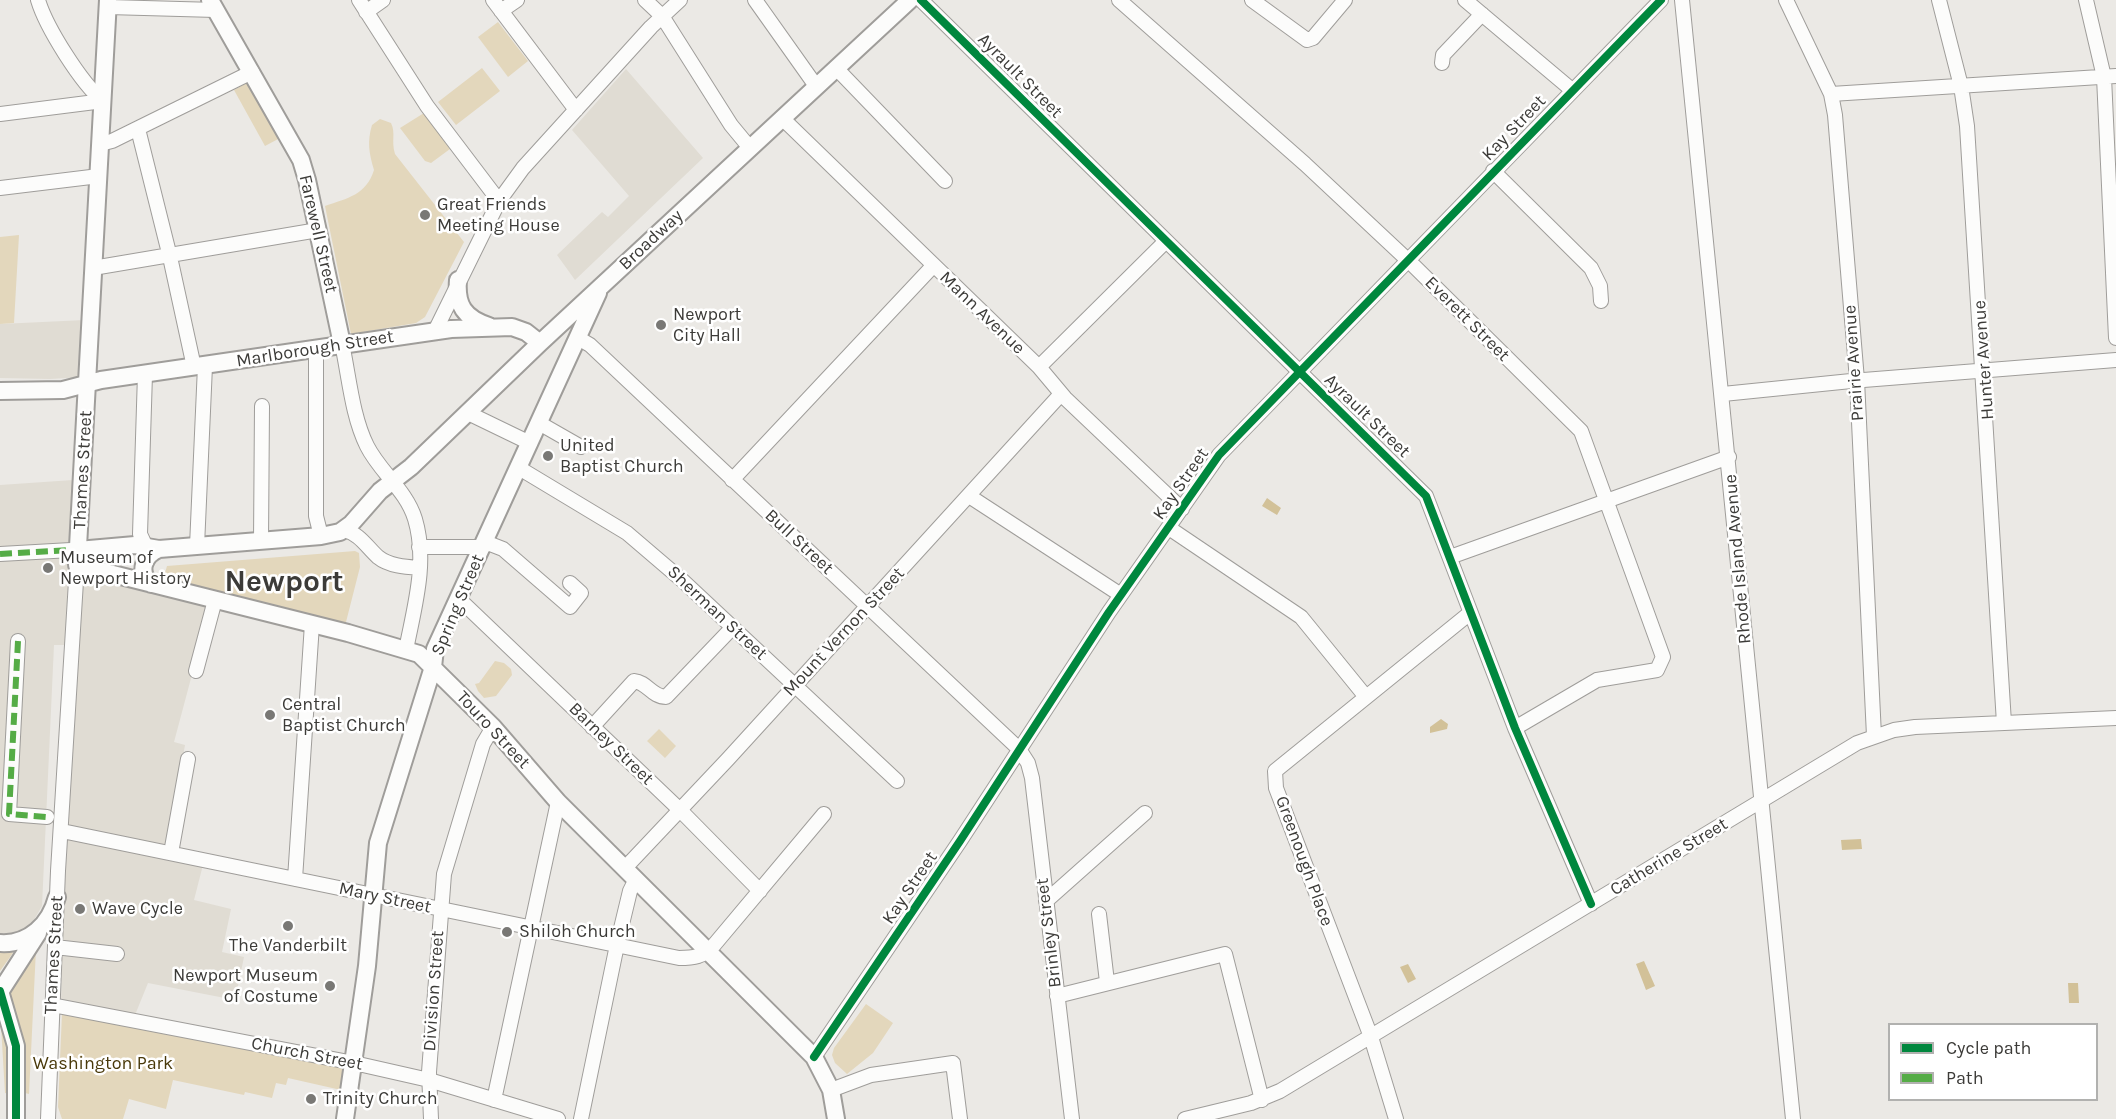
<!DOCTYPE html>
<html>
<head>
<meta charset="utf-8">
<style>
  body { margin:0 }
  #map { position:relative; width:2116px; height:1119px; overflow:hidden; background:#ebe9e5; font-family:Karla,sans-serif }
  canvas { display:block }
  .legend { position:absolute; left:1888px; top:1023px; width:210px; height:78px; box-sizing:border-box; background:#fff; border:2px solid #b1b1af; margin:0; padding:8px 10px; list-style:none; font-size:18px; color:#3c3b38 }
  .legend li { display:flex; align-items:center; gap:12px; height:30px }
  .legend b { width:30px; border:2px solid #b1b1af }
</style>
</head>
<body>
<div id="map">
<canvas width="2116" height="1119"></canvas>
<ul class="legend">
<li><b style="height:8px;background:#00873e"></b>Cycle path</li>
<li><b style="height:8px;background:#55ac46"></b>Path</li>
</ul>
</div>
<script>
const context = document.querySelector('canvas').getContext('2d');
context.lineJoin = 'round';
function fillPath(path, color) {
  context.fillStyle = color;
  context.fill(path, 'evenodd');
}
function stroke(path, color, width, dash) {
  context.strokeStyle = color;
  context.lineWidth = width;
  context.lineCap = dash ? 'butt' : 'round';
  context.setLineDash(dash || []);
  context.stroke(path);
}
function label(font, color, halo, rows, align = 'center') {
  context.font = font + ' Karla,sans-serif';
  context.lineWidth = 5;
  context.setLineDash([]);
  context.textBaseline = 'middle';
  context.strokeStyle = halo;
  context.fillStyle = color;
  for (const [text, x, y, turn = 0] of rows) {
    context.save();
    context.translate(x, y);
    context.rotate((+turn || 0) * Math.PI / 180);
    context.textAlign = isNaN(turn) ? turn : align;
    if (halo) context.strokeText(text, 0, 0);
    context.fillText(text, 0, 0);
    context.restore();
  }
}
const built = new Path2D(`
  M626,69L703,158L575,280L557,255L602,212L608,217L629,196L572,130Z
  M85,320L83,377L50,379L0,378V324Z
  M73,480L65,645H54L42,906L31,925L17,934L5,935H0V485Z
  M81,573L210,607L174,742L185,745L166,853L204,861L194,900L231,909L222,952L244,957L235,1000L148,983L135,1015L61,1001L66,832Z`);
const green = new Path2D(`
  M498,22L528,61L508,77L478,37Z
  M482,68L500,91L456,125L438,102Z
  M247,83L280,138L265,146L234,90Z
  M424,113L450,149L431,163L425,161L400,128Z
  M380,119L391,123C396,133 391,141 395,154L464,242L425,317L416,323L351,334L325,206C348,198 366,195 374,170C369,153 367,142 372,125Z
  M19,235L14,323L0,324V237Z
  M355,551L359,553L360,567L346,622L343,625L165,579L164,576L167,566Z
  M495,661L504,663L511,669L512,675L496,696L484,698L478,691L475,684L479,683Z
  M659,729L676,746L665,758L647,741Z
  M0,947L10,948L13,953L0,971Z
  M36,949L29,1094L25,1093L22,1036L7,988Z
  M866,1004L893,1023L873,1053L847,1074L835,1063L832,1055L834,1048Z
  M0,1009L9,1042L10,1094L5,1093Z
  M62,1013L345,1065L341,1090L288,1078L286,1085L276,1083L272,1098L245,1092L244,1095L173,1080L166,1109L129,1099L123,1119H62L58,1107Z`);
const water = new Path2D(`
  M1267,498L1281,508L1277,515L1262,506Z
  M1441,719L1448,724L1447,729L1430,733V727Z
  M1861,839L1862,849L1842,850L1841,840Z
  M1644,961L1655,986L1646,990L1636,964Z
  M1408,964L1416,979L1408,983L1400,967Z
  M2068,983H2078L2079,1003H2069Z`);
const minor = new Path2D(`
  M38,0C46,27 81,83 103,101
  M359,0L427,106L499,201
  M493,0L576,110
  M645,0L662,16L731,125L750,148
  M755,0L816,86
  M921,0L1426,496L1515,728L1591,904
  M1119,0L1305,164L1414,266L1581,431L1663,657L1657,670L1597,680L1515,728
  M1252,0L1307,40L1313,38L1345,0
  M1465,0L1572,90
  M1682,0L1793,1119
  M1786,0L1831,94L1835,115L1857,380L1874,736
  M1939,0L1961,86L1967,126L2004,723
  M2086,0L2104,77L2116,338
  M108,7L216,10
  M501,11L517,0
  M366,12L383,0
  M1442,63L1443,55L1482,14
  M836,68L945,181
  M1831,94L2116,76
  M0,114L103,101
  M782,118L1039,367L1065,398L1182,509
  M138,129L170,257L194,367
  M100,144L112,141L252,72
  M1493,171L1591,268L1600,286L1601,301
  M0,188L99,176
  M93,268L318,230
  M435,331L499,201L523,168L651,27L680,0
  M578,338L590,345L1019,749L1028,763L1032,778L1072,1119
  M342,344C349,376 352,416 367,446C380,472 406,490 415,519C428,562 414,608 406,650
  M316,349V516L321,536
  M1039,367L1166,241
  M145,374L140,534L146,547
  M1723,394L1851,381L2116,360
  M468,413L530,443
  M539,423L581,447
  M519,468L627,533L682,580L897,781
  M732,480L933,266
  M969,496L1121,595
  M1169,528L1301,617L1366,697
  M344,530C360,534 366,546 378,557C389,566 406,567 420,568
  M261,541L262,406
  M485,542L503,549L570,607L581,593L570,583
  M197,546L205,366
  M419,547H483
  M0,554L71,550
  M1450,557L1729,457
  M459,599L680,810L760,891
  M18,641L9,814L47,817
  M196,671L215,600
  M592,727L634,681C647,682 652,697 666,697L733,627
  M62,831L679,958C693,958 704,957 714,945L824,814
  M171,853L188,759
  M625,868L728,759L1061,394
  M295,879L312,624
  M1046,901L1145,813
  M1099,914L1107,982
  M55,947L117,954
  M1057,996L1225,954L1262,1100
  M52,1005L354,1063L429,1080L558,1119
  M814,1057L960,841L1109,612L1219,455L1661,0
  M831,1090L871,1075L953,1063L960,1119
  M494,1100L558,802
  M48,1119L58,871L77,565
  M431,1119L429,1072L444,874L483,744L493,727
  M581,1119L617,945L630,891L636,879
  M1185,1119L1251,1103L1280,1091L1857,743L1894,730L1915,727L2116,718
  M1396,1119L1371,1037L1276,788L1275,771L1470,613`);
const major = new Path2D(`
  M108,0L77,565L348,633L419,654L493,727L558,802L814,1057L831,1090L836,1119
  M210,0L301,160L307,180L342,344
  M458,280C456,305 464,318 489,326
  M0,391L63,390L101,380L451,329L512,327L526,332L540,343
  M78,550L135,545L159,549L321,536L340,532L351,524L380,491L411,467L540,343L910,0
  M151,584C137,572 144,555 159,549
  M0,943C29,945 50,924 57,897
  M0,991L16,1046V1119
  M0,992L38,933
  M345,1119L367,966L378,843L433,667L435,649L598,293`);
const quiet = new Path2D(`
  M0,554L71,550
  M18,641L9,814L47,817`);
const cycleway = new Path2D(`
  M921,0L1426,496L1515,728L1591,904
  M0,991L16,1046V1119
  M814,1057L960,841L1109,612L1219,455L1661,0`);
const markers = [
  [425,215,6,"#797875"],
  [661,325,6,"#797875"],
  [548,456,6,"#797875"],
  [48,568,6,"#797875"],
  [270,715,6,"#797875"],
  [80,909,6,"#797875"],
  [288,926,6,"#797875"],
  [507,932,6,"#797875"],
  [330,986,6,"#797875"],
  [311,1099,6,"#797875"]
];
const streetNames = [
  ["Ayrault Street",1020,76,45],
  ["Kay Street",1514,128,-46],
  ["Farewell Street",318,234,77],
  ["Broadway",651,240,-43],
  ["Mann Avenue",982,313,44],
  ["Everett Street",1467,319,45],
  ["Marlborough Street",315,349,-9],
  ["Hunter Avenue",1984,360,-94],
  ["Prairie Avenue",1854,363,-94],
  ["Ayrault Street",1367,416,44],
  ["Thames Street",83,470,-87],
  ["Kay Street",1181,484,-55],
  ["Bull Street",799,542,43],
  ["Rhode Island Avenue",1738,559,-95],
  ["Spring Street",458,605,-67],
  ["Sherman Street",717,613,43],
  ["Mount Vernon Street",844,632,-47],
  ["Touro Street",493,730,47],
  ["Barney Street",611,744,44],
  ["Catherine Street",1669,857,-31],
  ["Greenough Place",1304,861,70],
  ["Kay Street",910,888,-56],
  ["Mary Street",385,898,12],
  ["Brinley Street",1049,933,-97],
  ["Thames Street",54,955,-87],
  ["Division Street",434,991,-86],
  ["Church Street",307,1054,11]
];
const poiNames = [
  ["Great Friends",437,205],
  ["Meeting House",437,226],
  ["Newport",673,315],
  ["City Hall",673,336],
  ["United",560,446],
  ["Baptist Church",560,467],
  ["Museum of",60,558],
  ["Newport History",60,579],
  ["Central",282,705],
  ["Baptist Church",282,726],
  ["Wave Cycle",92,909],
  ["Shiloh Church",519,932],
  ["The Vanderbilt",288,946,"center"],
  ["Newport Museum",318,976,"right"],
  ["of Costume",318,997,"right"],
  ["Trinity Church",323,1099]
];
const parkNames = [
  ["Washington Park",103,1064]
];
const townNames = [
  ["Newport",284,582]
];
fillPath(built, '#e0dcd3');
fillPath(green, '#e3d7bc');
fillPath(water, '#d2c198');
stroke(minor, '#9f9d9a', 16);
stroke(major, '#9f9d9a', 20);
stroke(minor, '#fcfcfb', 14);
stroke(major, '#fcfcfb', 16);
stroke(quiet, '#55ac46', 6, [12, 6]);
stroke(cycleway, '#00873e', 8);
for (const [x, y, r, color] of markers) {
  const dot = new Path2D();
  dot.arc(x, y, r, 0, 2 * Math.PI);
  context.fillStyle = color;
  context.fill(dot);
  stroke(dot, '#fff', 2);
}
label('18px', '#3c3b38', '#fff', streetNames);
label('18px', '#3c3b38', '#fff', poiNames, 'left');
label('18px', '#49390a', '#fff', parkNames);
label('bold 30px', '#3c3b38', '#fff', townNames);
</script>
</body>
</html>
